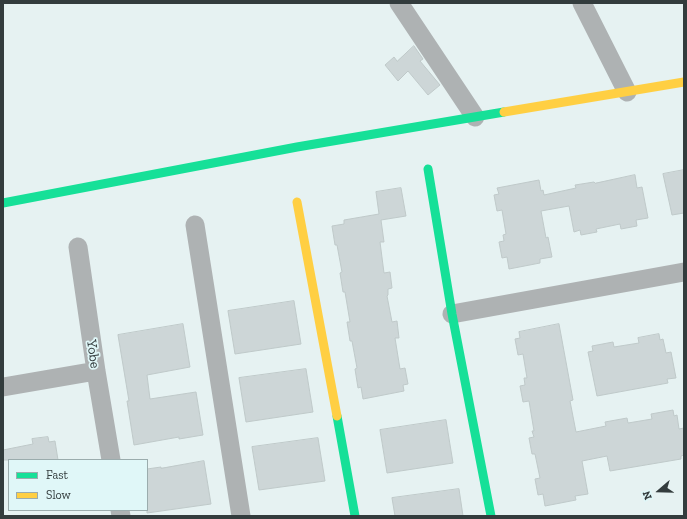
<!DOCTYPE html>
<html>
<head>
<meta charset="utf-8">
<style>
  body { margin:0 }
  #map { position:relative; width:687px; height:519px; overflow:hidden; background:#e6f2f2; font-family:"Zilla Slab",serif }
  canvas { display:block }
  .frame { position:absolute; inset:0; border:4px solid #333c3d; pointer-events:none }
  .legend { position:absolute; left:8px; top:459px; width:140px; height:52px; box-sizing:border-box; background:#e0f7f8; border:1px solid #9bacad; margin:0; padding:5px 7px; list-style:none; font-size:12px; color:#333c3d }
  .legend li { display:flex; align-items:center; gap:8px; height:20px }
  .legend b { width:20px; border:1px solid #9bacad }
  .north { position:absolute; left:639px; top:471px; width:40px; height:40px; -webkit-text-stroke:3px #e0f7f8; paint-order:stroke; rotate:250deg; font-size:11px; font-weight:700; line-height:16px; text-align:center; color:#333c3d }
  .north::after { content:''; display:block; margin:auto; width:14px; height:18px; background:#333c3d; clip-path:polygon(50% 0,100% 100%,50% 72%,0 100%) }
</style>
</head>
<body>
<div id="map">
<canvas width="687" height="519"></canvas>
<div class="frame"></div>
<ul class="legend">
<li><b style="height:5px;background:#16e098"></b>Fast</li>
<li><b style="height:5px;background:#ffcf43"></b>Slow</li>
</ul>
<div class="north">N</div>
</div>
<script>
const context = document.querySelector('canvas').getContext('2d');
context.lineJoin = 'round';
function fillPath(path, color) {
  context.fillStyle = color;
  context.fill(path, 'evenodd');
}
function stroke(path, color, width, dash) {
  context.strokeStyle = color;
  context.lineWidth = width;
  context.lineCap = dash ? 'butt' : 'round';
  context.setLineDash(dash || []);
  context.stroke(path);
}
function label(font, color, halo, rows, align = 'center') {
  context.font = font + ' "Zilla Slab",serif';
  context.lineWidth = 3.5;
  context.setLineDash([]);
  context.textBaseline = 'middle';
  context.strokeStyle = halo;
  context.fillStyle = color;
  for (const [text, x, y, turn = 0] of rows) {
    context.save();
    context.translate(x, y);
    context.rotate((+turn || 0) * Math.PI / 180);
    context.textAlign = isNaN(turn) ? turn : align;
    if (halo) context.strokeText(text, 0, 0);
    context.fillText(text, 0, 0);
    context.restore();
  }
}
const building = new Path2D(`
  M414,46L423,59L420,61L440,85L428,95L408,71L398,81L385,65L394,57L397,61Z
  M684,170V213L672,215L663,174Z
  M635,175L637,188L642,187L648,218L636,220L637,226L621,229L620,224L596,229L597,232L581,235L580,230L574,232L569,206L541,211L546,238L548,237L552,257L540,259V263L509,269L507,257L502,258L499,242L504,241L503,235L506,234L502,210L497,211L494,195L499,194L497,188L539,180L541,191L543,190L544,195L576,188L575,185L594,182L595,183Z
  M401,188L406,216L381,220L384,242H380L384,273L390,272L392,288L388,289V295L387,296L392,322L397,321L399,338H395L400,369L405,368L408,384L403,385L404,391L363,399L361,387L358,388L355,369L357,368L352,341H350L347,322H350L345,292H343L340,273L342,272L337,245H335L332,226L344,224V220L379,214L376,192Z
  M294,301L301,344L235,354L228,311Z
  M183,324L190,367L147,375L150,399L196,392L203,435L179,439V437L134,445L127,401H129L118,335Z
  M559,324L573,400L570,401L576,432L606,426L605,422L627,418L628,423L652,419L651,414L673,410L674,416L677,415L679,429L684,428V455L681,456V459L610,471L607,456L582,461L588,494L575,496L576,500L545,506L543,494L538,495L535,479L540,478L535,454H532L529,438L534,437L532,431H534L529,401L523,402L520,386L525,385L524,378H527L523,354L518,355L515,339L520,338L519,332Z
  M659,334L660,340L663,339L666,353L671,352L676,378L667,379L668,383L597,396L588,352L593,351L592,346L613,342L614,347L639,343L638,338Z
  M306,369L313,412L246,422L239,378Z
  M446,420L453,463L387,473L380,430Z
  M48,437L49,442L55,441L58,460H3V450L33,444L32,439Z
  M318,438L325,481L259,490L252,447Z
  M204,461L211,504L147,513V469L161,467V468Z
  M459,489L463,516H395L392,498Z`);
const street = new Path2D(`
  M399,3L475,117
  M582,3L627,92
  M195,225L241,516
  M78,247L96,371L111,460
  M452,314L684,272
  M3,387L96,371
  M120,510L121,516`);
const fast = new Path2D(`
  M428,169L452,314L491,516
  M3,203L297,147L504,112
  M337,416L355,516`);
const slow = new Path2D(`
  M504,112L684,82
  M297,202L337,416`);
const streetNames = [
  ["Yobe",93,354,82]
];
fillPath(building, '#cdd6d7');
stroke(building, '#bfc9c9', 1);
stroke(street, '#aeb2b3', 19);
stroke(fast, '#16e098', 9);
stroke(slow, '#ffcf43', 9);
label('14px', '#333c3d', '#e0f7f8', streetNames);
</script>
</body>
</html>
